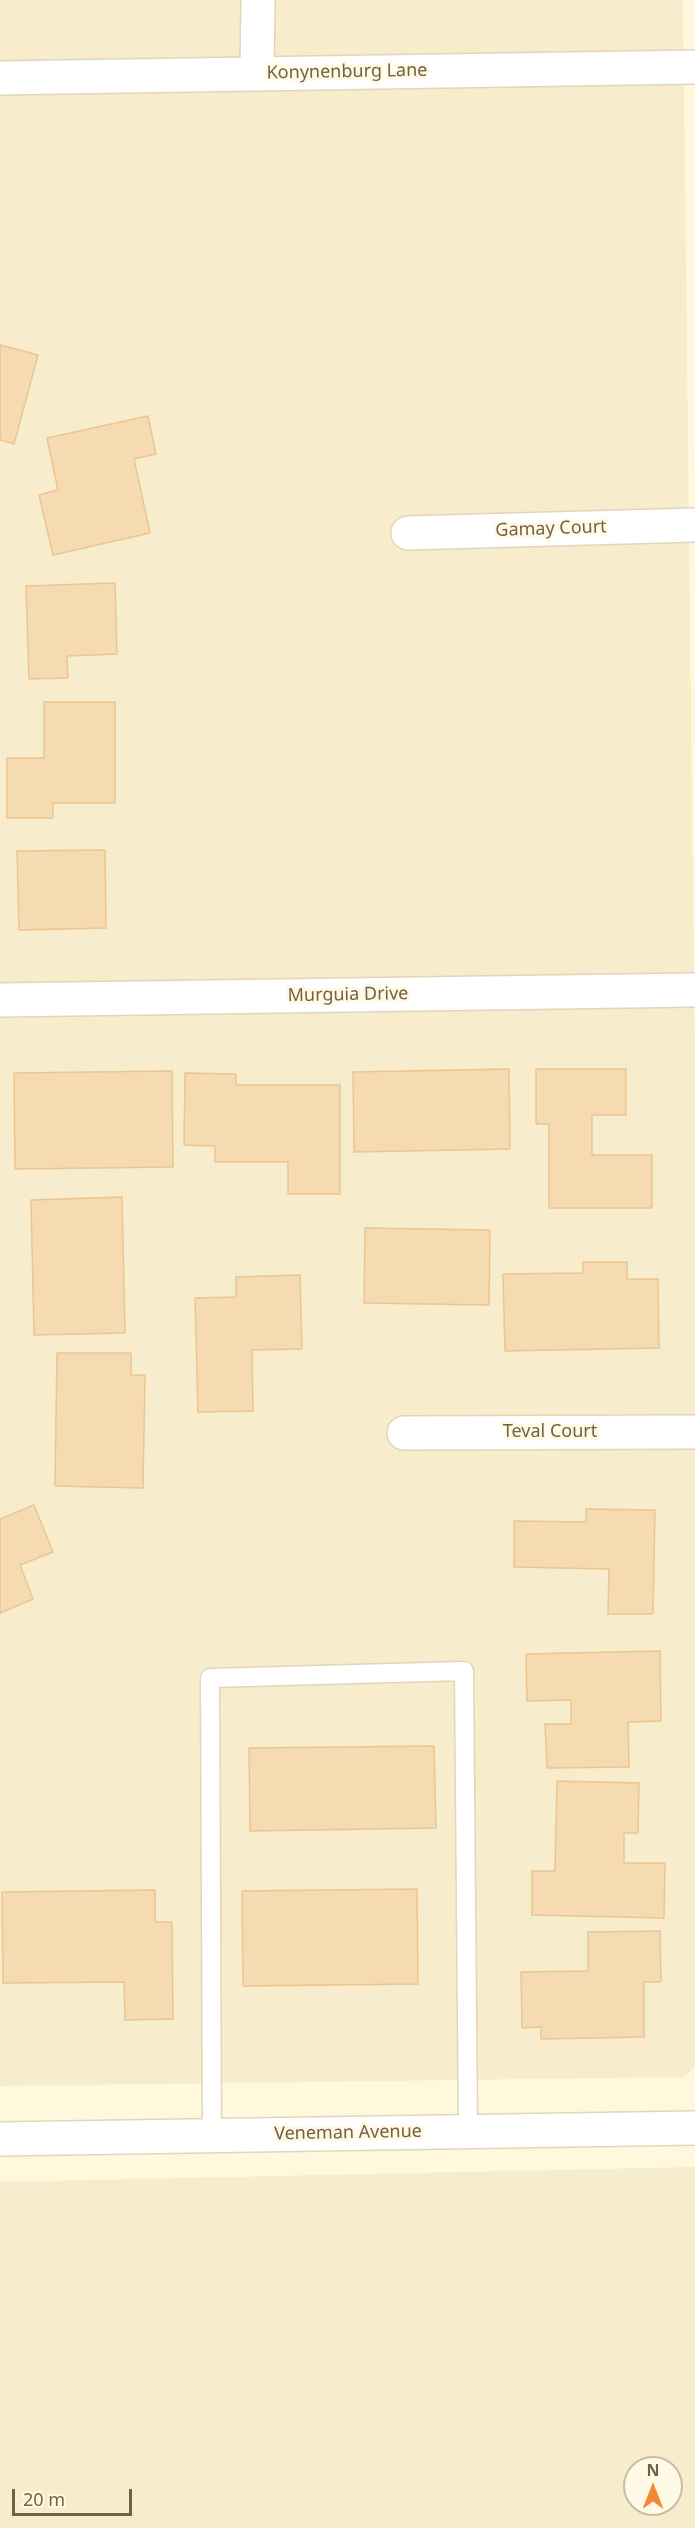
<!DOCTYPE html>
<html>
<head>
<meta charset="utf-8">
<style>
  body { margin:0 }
  #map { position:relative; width:695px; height:2528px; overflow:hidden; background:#fef8dd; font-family:"Noto Sans",sans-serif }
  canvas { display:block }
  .north { position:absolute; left:623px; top:2456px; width:60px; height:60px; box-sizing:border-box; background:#fffae5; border:2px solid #c8bca5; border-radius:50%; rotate:0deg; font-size:16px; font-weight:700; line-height:24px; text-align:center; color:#766044 }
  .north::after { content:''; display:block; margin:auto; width:21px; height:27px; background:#f58836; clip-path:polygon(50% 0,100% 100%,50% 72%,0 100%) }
  .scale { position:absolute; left:12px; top:2489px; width:120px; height:27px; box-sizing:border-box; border:3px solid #766044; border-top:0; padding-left:8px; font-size:18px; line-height:21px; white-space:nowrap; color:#766044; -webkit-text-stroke:4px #fffae5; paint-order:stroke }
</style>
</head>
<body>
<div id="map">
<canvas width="695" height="2528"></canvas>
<div class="north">N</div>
<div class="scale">20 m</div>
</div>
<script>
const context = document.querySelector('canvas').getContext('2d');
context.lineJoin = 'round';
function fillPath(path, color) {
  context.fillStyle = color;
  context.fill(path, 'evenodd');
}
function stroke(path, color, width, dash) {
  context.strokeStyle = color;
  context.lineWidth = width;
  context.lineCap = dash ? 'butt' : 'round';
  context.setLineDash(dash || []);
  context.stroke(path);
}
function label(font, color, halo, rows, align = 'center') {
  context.font = font + ' "Noto Sans",sans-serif';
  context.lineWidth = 6;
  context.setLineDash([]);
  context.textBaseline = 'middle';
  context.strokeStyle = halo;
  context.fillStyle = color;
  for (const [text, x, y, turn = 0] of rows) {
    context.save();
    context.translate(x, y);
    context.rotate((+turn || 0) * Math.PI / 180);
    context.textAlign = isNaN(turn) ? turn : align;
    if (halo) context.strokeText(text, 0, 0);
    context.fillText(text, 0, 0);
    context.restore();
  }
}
const residential = new Path2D(`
  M0,0H683L695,1071V2067L685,2077L0,2086Z
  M695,2167V2528H0V2182ZM635,2468H671V2504H635Z`);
const building = new Path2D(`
  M0,345L38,355L14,444L0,440Z
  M148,416L156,454L134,459L150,533L53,555L39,495L58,490L47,438Z
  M115,583L117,654L67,656L68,678L29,679L26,586Z
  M44,702H115V803H53V818H7V758H44Z
  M105,850L106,928L19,930L17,851Z
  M509,1069L510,1149L354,1152L353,1072Z
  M536,1069H626V1115H592V1155H652V1208H549V1124H536Z
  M172,1071L173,1167L15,1169L14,1073Z
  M185,1073L236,1074V1085H340V1194H288V1162H215V1146L184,1145Z
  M122,1197L125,1333L34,1335L31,1200Z
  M365,1228L490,1230L489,1305L364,1303Z
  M583,1262H627V1279H658L659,1348L505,1351L503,1274L583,1273Z
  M300,1275L302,1349L252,1350L253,1411L198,1412L195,1298L236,1297V1277Z
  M57,1353H131V1375H145L143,1488L55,1486Z
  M34,1505L53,1552L20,1565L33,1599L0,1613V1519Z
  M586,1509L655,1510L653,1614H608L609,1569L514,1567V1521L586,1522Z
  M660,1651L661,1721L628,1722L629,1767L547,1768L545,1724H571V1700L527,1701L526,1654Z
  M434,1746L436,1828L250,1831L249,1748Z
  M557,1781L639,1783L638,1833H624V1863H665L664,1918L532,1915V1871H555Z
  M417,1889L418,1984L243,1986L242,1891Z
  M155,1890V1922H172L173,2019L125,2020L124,1982L3,1983L2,1892Z
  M660,1931L661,1982H644V2037L541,2039V2027L522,2028L521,1972L588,1971V1932Z`);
const service = new Path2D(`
  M212,2135L210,1678L464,1671L468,2131`);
const minor = new Path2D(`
  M257,73L258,0
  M0,78L695,67
  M408,533L695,525
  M0,1000L695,990
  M404,1433L695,1432
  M0,2139L695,2128`);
const streetNames = [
  ["Konynenburg Lane",347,72,-1],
  ["Gamay Court",551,529,-2],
  ["Murguia Drive",348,995,-1],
  ["Teval Court",550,1432],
  ["Veneman Avenue",348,2133,-1]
];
fillPath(residential, '#f7eccb');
fillPath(building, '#f6dbb2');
stroke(building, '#eac691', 1.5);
stroke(service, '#e3d5b9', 21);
stroke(minor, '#e3d5b9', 36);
stroke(service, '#fff', 18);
stroke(minor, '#fff', 33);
label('18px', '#766044', '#fffae5', streetNames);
</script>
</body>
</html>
